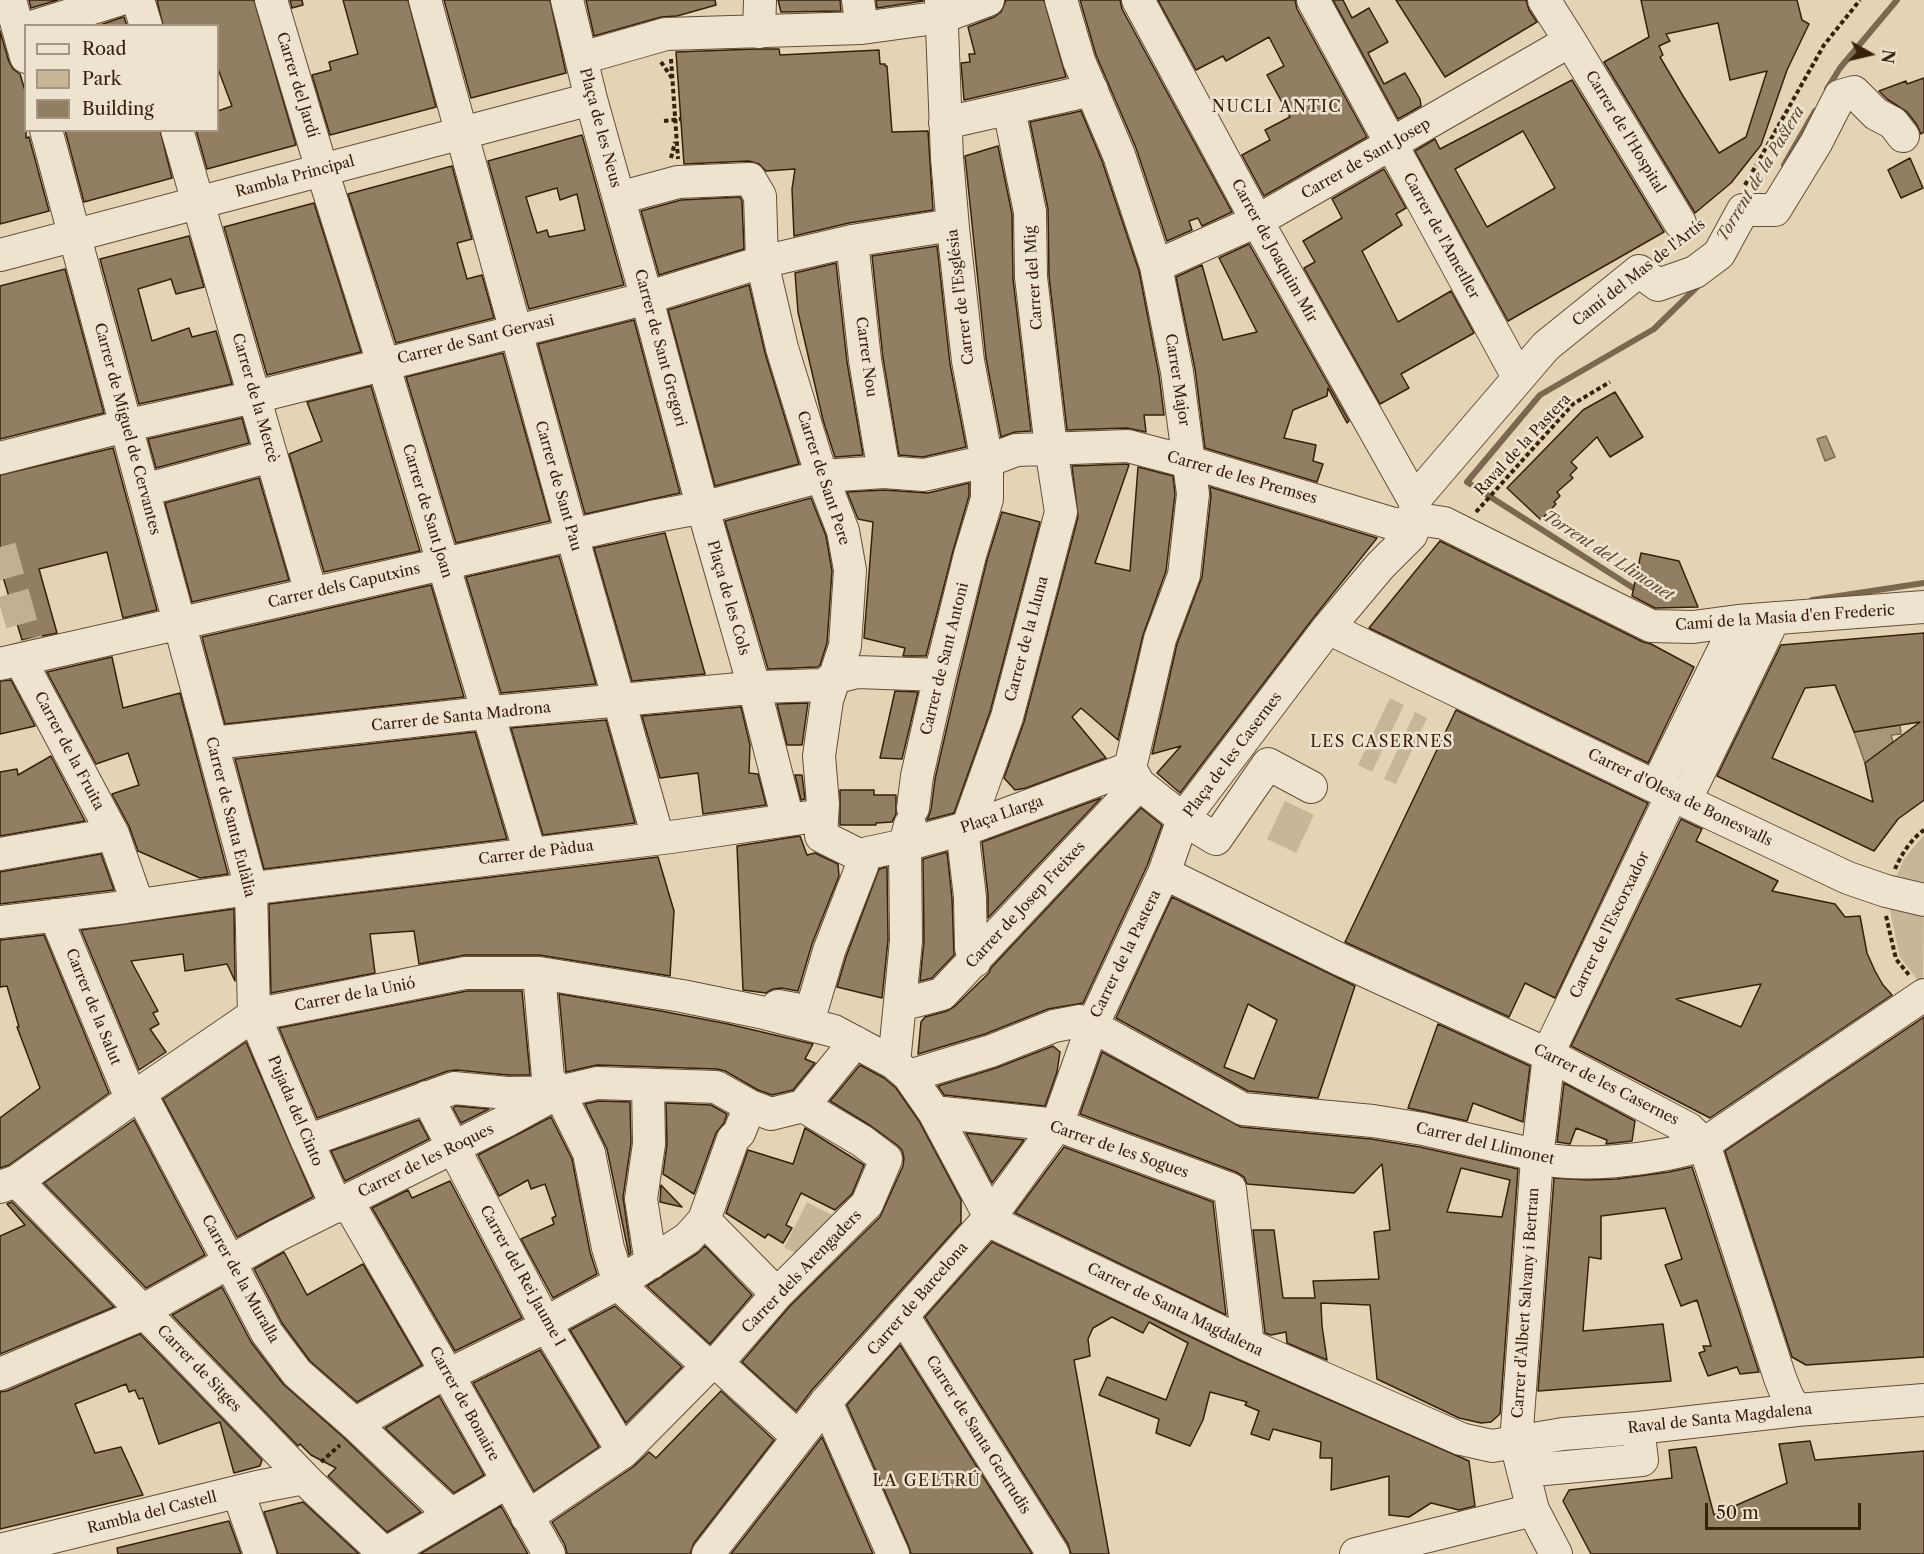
<!DOCTYPE html>
<html>
<head>
<meta charset="utf-8">
<style>
  body { margin:0 }
  #map { position:relative; width:1924px; height:1554px; overflow:hidden; background:#e4d4b5; font-family:"Libre Caslon Text",serif }
  canvas { display:block }
  .legend { position:absolute; left:24px; top:24px; width:195px; height:108px; box-sizing:border-box; background:#ede3cf; border:2px solid #a59581; margin:0; padding:8px 10px; list-style:none; font-size:18px; color:#38210b }
  .legend li { display:flex; align-items:center; gap:12px; height:30px }
  .legend b { width:30px; border:2px solid #a59581 }
  .north { position:absolute; left:1840px; top:24px; width:60px; height:60px; -webkit-text-stroke:4px #ede3cf; paint-order:stroke; rotate:98deg; font-size:16px; font-weight:700; line-height:24px; text-align:center; color:#38210b }
  .north::after { content:''; display:block; margin:auto; width:21px; height:27px; background:#38210b; clip-path:polygon(50% 0,100% 100%,50% 72%,0 100%) }
  .scale { position:absolute; left:1705px; top:1503px; width:156px; height:27px; box-sizing:border-box; border:3px solid #38210b; border-top:0; padding-left:8px; font-size:18px; line-height:21px; white-space:nowrap; color:#38210b; -webkit-text-stroke:4px #ede3cf; paint-order:stroke }
</style>
</head>
<body>
<div id="map">
<canvas width="1924" height="1554"></canvas>
<ul class="legend">
<li><b style="height:8px;background:#ede3cf"></b>Road</li>
<li><b style="height:16px;background:#c7b698"></b>Park</li>
<li><b style="height:16px;background:#917e63"></b>Building</li>
</ul>
<div class="north">N</div>
<div class="scale">50 m</div>
</div>
<script>
const context = document.querySelector('canvas').getContext('2d');
context.lineJoin = 'round';
function fillPath(path, color) {
  context.fillStyle = color;
  context.fill(path, 'evenodd');
}
function stroke(path, color, width, dash) {
  context.strokeStyle = color;
  context.lineWidth = width;
  context.lineCap = dash ? 'butt' : 'round';
  context.setLineDash(dash || []);
  context.stroke(path);
}
function label(font, color, halo, rows, align = 'center') {
  context.font = font + ' "Libre Caslon Text",serif';
  context.lineWidth = 5;
  context.setLineDash([]);
  context.textBaseline = 'middle';
  context.strokeStyle = halo;
  context.fillStyle = color;
  for (const [text, x, y, turn = 0] of rows) {
    context.save();
    context.translate(x, y);
    context.rotate((+turn || 0) * Math.PI / 180);
    context.textAlign = isNaN(turn) ? turn : align;
    if (halo) context.strokeText(text, 0, 0);
    context.fillText(text, 0, 0);
    context.restore();
  }
}
const green = new Path2D(`
  M1390,698L1404,705L1372,772L1358,765Z
  M1415,712L1427,718L1396,784L1384,779Z
  M1285,801L1314,815L1296,853L1267,839Z
  M1924,835V894L1892,886L1904,859Z
  M1889,906H1924L1923,987L1900,957Z
  M807,1202L842,1220L804,1256L784,1248Z`);
const water = new Path2D(`
  M1826,436L1835,457L1825,461L1817,439Z
  M1900,725L1901,734L1891,735L1893,742L1865,763L1854,732Z`);
const stream = new Path2D(`
  M1827,89L1840,68L1897,0
  M1784,165L1815,111
  M1638,591L1467,482L1540,395L1654,329L1699,285
  M1812,600L1924,583`);
const building = new Path2D(`
  M29,0H58L31,8Z
  M157,0H254L296,145L207,169L196,130H218V111L232,106L218,69V26H163Z
  M290,0H302L303,5L292,8Z
  M343,0H408L436,107L330,135L312,75L331,70L329,62L358,54Z
  M444,0H550L566,73L471,98Z
  M586,0H715L716,5L677,16L661,17L594,36Z
  M778,0H840L841,11L781,12Z
  M876,0H923V1L877,8Z
  M1006,0H1044L1066,77L964,100L961,63L970,62L969,54H975L968,27L994,17L1001,12Z
  M1080,0H1120L1122,9L1232,212L1202,226L1198,218L1189,221L1192,230L1167,241L1136,148L1096,55Z
  M1158,0H1295L1297,9L1367,137L1264,196L1242,155L1270,140L1265,130L1290,117L1267,75L1284,66L1269,37L1226,61L1223,56L1196,70Z
  M1333,0H1343L1352,18L1369,8L1388,42L1368,53L1384,84L1405,73L1420,99L1421,106L1398,119Z
  M1396,0H1526L1529,10L1537,22L1445,77Z
  M1641,0H1797L1802,20L1809,24L1787,70L1761,145L1731,183L1695,213L1604,62L1649,37ZM1718,23L1730,80L1767,71L1746,137L1719,153L1683,96L1660,57L1663,55L1659,46L1670,41L1666,34Z
  M124,17L127,26H97L123,17Z
  M0,31L9,62L13,69L20,74L26,94V138L29,137L49,211L0,224Z
  M756,49H779L780,55L879,50L880,64H885V66H887L892,132L928,131L933,210L849,223L794,236L792,189L795,169L766,171L759,164L749,161L684,164L676,52Z
  M1924,78V132L1921,134L1917,125L1907,112L1887,99L1879,91L1906,81L1907,84Z
  M1572,80L1664,232L1508,321L1415,151L1435,139L1440,149ZM1523,131L1555,188L1487,227L1455,169Z
  M1081,111L1102,161L1139,271L1159,375L1164,415H1144L1146,432L1127,428L1067,430L1049,276L1048,209L1030,122Z
  M65,130H160L172,178L84,202Z
  M582,135L624,285L529,309L488,161ZM557,188L560,200L577,194L585,230L549,237L547,230L537,233L526,197Z
  M998,146L1012,214L1013,279L1031,431L1015,432L1001,437L986,358L965,156Z
  M1910,158L1923,188L1901,198L1888,170Z
  M452,166L472,239L457,243L467,279L482,275L494,318L396,343L348,194Z
  M1384,169L1406,208L1396,214L1402,225L1362,251L1398,322L1451,291L1474,333L1401,374L1409,388L1380,404L1304,268L1315,262L1303,241L1342,218L1332,199Z
  M740,197L742,201L744,249L659,275L641,211L681,200Z
  M314,203L361,352L267,375L224,227Z
  M189,236L204,287L176,294L171,279L138,289L152,341L189,328L192,337L216,331L232,384L139,404L100,259Z
  M1249,244L1349,421L1347,423L1328,388L1327,396L1293,410L1284,438L1316,445L1313,461L1323,464L1317,482L1205,448L1195,369L1176,277L1202,265L1223,340L1257,332L1219,258Z
  M937,246L950,364L966,447L923,457L899,455L883,358L872,256Z
  M836,263L847,362L863,455L835,457L823,420L798,312L795,273Z
  M65,269L104,413L0,439V286Z
  M749,285L765,353L799,464L715,486L668,310Z
  M634,320L680,493L585,514L538,344Z
  M503,353L550,521L456,543L406,377Z
  M371,386L420,551L324,572L289,454L322,441L307,402Z
  M1615,392L1643,437L1610,457L1597,437L1571,462L1577,468L1570,475L1573,478L1557,492L1560,496L1554,502L1556,504L1541,520L1507,488L1583,410Z
  M242,418L249,443L156,468L148,439Z
  M113,448L157,610L123,618L107,552L39,569L57,633L22,640L0,567V475Z
  M1126,464L1129,465L1095,563L1130,571L1138,467L1173,476L1175,494L1166,571L1143,635L1118,740L1081,708L1072,717L1106,758L1026,788L1015,790L1004,778L1024,722L1078,517L1072,466Z
  M259,478L289,580L192,602L165,503Z
  M969,483V496L953,551L926,656H903L905,648L864,638L873,522L858,519L847,492L884,490L928,493Z
  M1210,487L1377,538L1314,617L1180,793L1157,773L1181,746L1152,754L1177,644L1202,577L1211,496Z
  M811,498L826,536L832,571L827,643L820,665L817,667L768,669L725,521Z
  M1002,512L1040,522L990,712L954,813L927,820L931,810L935,779L958,679L987,560Z
  M665,533L705,674L632,681L594,548Z
  M1440,541L1643,642L1651,644L1694,667L1648,763L1369,628Z
  M1641,553L1679,561L1698,607L1655,608L1632,596Z
  M559,556L596,684L501,693L466,577Z
  M431,585L464,697L225,724L202,637Z
  M1924,633V800L1898,819L1874,851L1717,776L1781,645ZM1835,685L1854,732L1920,722L1865,763L1873,802L1772,758L1805,688Z
  M112,657L123,708L180,693L228,874L200,878L138,851L129,826L112,794L139,785L128,753L96,764L47,672Z
  M11,680L35,726L0,734V681Z
  M895,691L918,692L902,759L880,758Z
  M808,703L802,745H787L777,704Z
  M741,707L750,745L749,773L758,774L766,805L703,814L698,773L660,778L642,716Z
  M1456,710L1648,803L1555,998L1525,983L1509,1017L1345,942Z
  M606,720L635,823L543,835L511,728Z
  M475,732L507,839L264,869L235,759Z
  M51,756L85,821L0,836V772L17,769L18,775Z
  M795,775H802L805,799L801,800Z
  M840,790H874V795H896V814L892,822L876,823V825H840Z
  M1101,798L988,918V895L982,842Z
  M1141,808L1162,825L1147,866L1083,1003L1048,1009L985,1034L918,1054L921,1022L925,1017L947,1011L955,1006L989,973L991,968Z
  M1681,819L1702,829L1696,841L1778,881L1772,891L1835,904L1845,917L1860,916L1867,953L1875,971L1883,985L1892,995L1710,1118L1571,1046ZM1761,984L1741,1027L1676,999Z
  M800,836L807,855L815,853L838,864L839,876L812,944L798,991L781,988L773,989L766,993L743,990L737,846Z
  M947,852L952,898L954,955L932,978L920,981L924,941L923,859Z
  M101,854L114,890L0,904V872Z
  M658,857L674,911L670,976L539,955H465L419,964L414,931L370,934L375,973L271,993L269,904Z
  M887,867L888,940L882,998L837,987L846,957L879,869Z
  M1172,897L1355,986L1318,1098L1248,1091L1116,1018ZM1248,1004L1277,1020L1254,1079L1224,1067Z
  M234,909L235,981L227,964L185,971L183,954L131,961L158,1011L153,1013L159,1024L150,1029L166,1052L139,1070L81,930Z
  M44,935L109,1093L9,1165L0,1168V1118L40,1088L17,1027H19L7,986L0,987V940Z
  M467,991H522L530,1075H508L456,1070L448,1071L317,1118L279,1028Z
  M559,994L661,1011L728,1024L813,1044L805,1059L815,1063L793,1090L772,1095L758,1090L725,1071L717,1069L597,1065L566,1072Z
  M1924,1017V1357L1806,1365L1792,1357L1725,1151Z
  M1438,1024L1530,1066L1523,1122L1473,1103L1467,1121L1408,1108Z
  M246,1042L313,1197L237,1237L163,1099Z
  M1053,1046L1060,1052L1057,1072L1045,1106L944,1095L938,1086L996,1068Z
  M1102,1052L1241,1127L1371,1139L1420,1147L1518,1169L1500,1414L1491,1422L1481,1423L1459,1418L1377,1379L1370,1305L1321,1303L1322,1326L1327,1360L1287,1343L1286,1332L1271,1335L1265,1333L1253,1230H1274L1283,1298H1315L1313,1281L1379,1279L1374,1232L1390,1230L1382,1164L1354,1193L1247,1184L1244,1177L1236,1172L1080,1114ZM1461,1168L1510,1180L1502,1217L1447,1212Z
  M860,1065L884,1078L896,1088L919,1121L961,1200V1223L812,1390L796,1411L742,1362L790,1306L880,1217L903,1166L904,1158L902,1150L897,1145L871,1126L830,1101Z
  M1564,1083L1635,1121L1632,1141L1606,1144L1607,1140L1576,1128L1570,1144L1557,1142Z
  M599,1101L630,1102L631,1143L623,1197L631,1253L629,1255L607,1149L585,1104Z
  M666,1103L711,1105L727,1114L724,1123L716,1133L694,1194L663,1174L667,1144Z
  M456,1106L489,1109L461,1123L453,1108Z
  M551,1117L572,1159L590,1252L597,1274L553,1298L521,1239L554,1224L552,1218L556,1216L545,1184L531,1189L528,1180L499,1196L478,1155Z
  M134,1120L205,1255L146,1288L44,1183Z
  M419,1120L429,1139L345,1181L331,1151Z
  M805,1128L864,1165L852,1194L835,1210L801,1193L786,1225L792,1228L783,1243L768,1234L765,1238L726,1213L748,1150L793,1164Z
  M966,1133L1024,1140L992,1183Z
  M1064,1147L1213,1202L1226,1315L1015,1213Z
  M1692,1167L1759,1372L1740,1374L1737,1367L1708,1376L1699,1353L1705,1351L1703,1346H1711L1697,1300L1681,1306L1665,1265L1682,1259L1665,1208L1601,1216V1259L1589,1257L1583,1331L1663,1324L1671,1381L1538,1391L1554,1178L1588,1180L1617,1179L1669,1172Z
  M450,1181L522,1318L455,1351L372,1208L408,1190L412,1198Z
  M661,1185L682,1207L660,1202Z
  M12,1202L114,1307L0,1354V1236L25,1225L7,1204Z
  M992,1242L1241,1361L1469,1461L1475,1506L1459,1510L1431,1503L1409,1517L1389,1515V1476L1331,1490L1332,1458H1320L1321,1442L1273,1429L1269,1440L1251,1434L1259,1411L1245,1405L1247,1402L1210,1392L1203,1420L1190,1446L1156,1433L1159,1419L1099,1395L1107,1377L1166,1400L1188,1343L1149,1322L1143,1333L1112,1317L1093,1328L1088,1339L1090,1356L1074,1360L1109,1554H1071L1068,1544L925,1317Z
  M705,1246L752,1295L710,1344L647,1286L698,1253Z
  M284,1252L307,1295L363,1264L422,1365L357,1402L310,1361L282,1323L254,1269Z
  M222,1287L251,1342L283,1384L343,1437L421,1512L387,1532L328,1476L336,1468L311,1455L300,1444L298,1446L172,1315Z
  M615,1306L682,1367L626,1423L570,1330Z
  M140,1334L262,1460L260,1466L234,1473L220,1422L159,1444L143,1398L139,1399L135,1390L129,1392L126,1384L75,1404L95,1453L121,1447L143,1495L0,1529V1392L7,1391Z
  M900,1345L1032,1554H911L909,1547L847,1405Z
  M540,1350L599,1447L534,1491L473,1383Z
  M721,1391L774,1440L694,1543L690,1554H567L565,1545L552,1522L633,1467L649,1452L656,1458Z
  M439,1396L484,1475L454,1493L385,1428Z
  M822,1437L873,1554H731Z
  M1810,1441L1815,1460L1924,1451V1554H1591L1563,1501L1569,1490L1672,1478L1669,1450L1696,1447L1714,1515L1787,1483L1779,1444Z
  M303,1502L359,1554H278L264,1512Z
  M501,1506L528,1554H420Z
  M229,1521L241,1554H118L117,1548Z`);
const minorTunnel = new Path2D(`
  M0,547L31,657`);
const path = new Path2D(`
  M671,59L678,159
  M661,62L672,78
  M664,121L681,119
  M671,158L675,142
  M1745,185L1824,45L1860,0
  M1476,512L1573,404L1610,382
  M1895,869C1901,855 1911,839 1924,830
  M1886,916L1896,959L1909,975
  M321,1462L340,1445`);
const minor = new Path2D(`
  M10,0L26,57
  M138,0L146,26
  M271,0L322,170L383,363L530,853
  M425,0L570,528L658,838
  M567,0L591,99L648,303L700,498L754,687L788,820
  M858,0L862,28
  M1061,0L1079,61L1119,155L1156,266L1177,372L1193,494L1184,575L1160,639L1130,768
  M1313,0L1518,377
  M1544,0L1570,41L1680,223
  M35,26L118,0
  M759,32L760,0
  M582,58L666,34L862,28L942,17L988,0
  M945,123L1092,90
  M46,130L251,888L254,1015L307,1141L337,1207
  M177,130L311,593
  M619,198L678,182L750,179L760,196L762,262L782,348L820,471L843,531L850,570L845,646L827,700L819,756L823,804L821,836L859,855L905,845L977,825L1130,768L1139,784L1183,819L1216,839L1268,764L1311,787
  M852,241L865,360L884,472
  M0,255L591,99
  M1156,266L1257,221L1570,41
  M0,458L133,424L263,395L636,301L762,262L852,241L952,225
  M144,490L271,456
  M1414,500L1546,346L1639,271L1658,285L1695,272L1719,254L1743,210H1775L1816,143L1840,96L1854,92L1876,114L1893,123L1903,136
  M1328,628L1685,801L1848,878L1886,891L1924,900
  M22,659L24,667L113,834L138,905
  M0,664L443,564L651,517L710,506L822,476L884,472L924,475L987,461L1016,450L1128,446L1189,462L1397,525L1418,519L1444,523L1651,626L1693,627L1738,621L1924,607
  M213,743L493,712L760,687L823,685L833,678L857,672L940,675
  M1656,787L1738,621
  M1685,801L1774,618
  M913,808L917,776L940,675L970,555L987,499V461L968,361L953,228L947,158L941,0
  M968,826L1007,717L1061,512L1051,448L1031,277L1030,212L1009,109
  M962,829L970,897L971,948L975,961
  M0,854L113,834
  M1164,873L1339,959L1549,1055L1689,1129L1704,1144L1780,1378L1788,1398L1797,1410
  M55,915L126,1086L133,1098
  M0,922L126,907L255,888L671,837L809,817
  M539,973L548,1078L559,1092L589,1153L608,1248L620,1286L708,1366
  M900,1005L942,994L1139,784
  M778,1006L811,1012L829,951L862,866L859,855
  M894,1063L906,941L905,845L910,825
  M909,1076L991,1051L1054,1026L1080,1021L1093,1024L1105,1033L1243,1109L1373,1121L1423,1129L1527,1153C1562,1172 1667,1159 1704,1144L1924,995
  M648,1085L649,1144L641,1199L651,1263
  M140,1093L267,1333L297,1373L355,1424L451,1515
  M427,1097L545,1323L623,1452
  M934,1112L1057,1125L1230,1189L1248,1345
  M307,1141L454,1088L507,1093L559,1092L597,1083L716,1087L750,1106L771,1114L803,1106L855,1042
  M17,1181L312,1486L385,1554
  M0,1187L17,1181L140,1093L254,1015L465,973H539L682,996L760,1012L834,1031L894,1063L909,1076L934,1112L990,1217L998,1225L1248,1345L1461,1439L1492,1446L1563,1434L1638,1428L1797,1410L1924,1400
  M347,1201L448,1375L549,1554
  M704,1220L777,1294
  M903,1316L1053,1554
  M717,1363L798,1437
  M0,1374L145,1313L151,1306L278,1235L506,1121L559,1092
  M826,1402L893,1554
  M355,1424L439,1376L448,1375L541,1329L545,1323L619,1283L688,1238L704,1220L733,1139L739,1133L750,1106
  M1523,1471L1642,1460L1638,1428
  M238,1492L260,1554
  M527,1517L623,1452L708,1366L717,1363L777,1294L867,1204L886,1159L862,1141L803,1106
  M0,1550L257,1487L304,1478
  M385,1554L507,1482
  M708,1554L826,1402L990,1217L1057,1125L1093,1024L1164,873L1183,819L1328,628L1380,566L1411,535L1418,519L1414,500L1257,221L1138,0
  M1356,1554L1533,1510
  M1556,1554L1533,1510L1516,1443L1537,1159L1549,1055L1551,1047L1672,795`);
const streetNames = [
  ["Carrer del Jardí",297,85,73],
  ["Plaça de les Neus",600,128,75],
  ["Carrer de l'Hospital",1625,132,59],
  ["Carrer de Sant Josep",1366,159,-30],
  ["Rambla Principal",295,177,-15],
  ["Carrer de l'Ametller",1441,236,61],
  ["Carrer de Joaquim Mir",1274,251,61],
  ["Camí del Mas de l'Artís",1639,273,-38],
  ["Carrer del Mig",1034,278,-94],
  ["Carrer de l'Església",961,297,-97],
  ["Carrer de Sant Gervasi",476,340,-14],
  ["Carrer de Sant Gregori",660,348,75],
  ["Carrer Nou",866,357,82],
  ["Carrer Major",1177,380,81],
  ["Carrer de la Mercè",255,398,74],
  ["Carrer de Miguel de Cervantes",127,429,75],
  ["Raval de la Pastera",1523,445,-47],
  ["Carrer de Sant Pere",823,478,72],
  ["Carrer de les Premses",1242,478,16],
  ["Carrer de Sant Pau",558,486,74],
  ["Carrer de Sant Joan",427,511,73],
  ["Carrer dels Caputxins",344,586,-13],
  ["Plaça de les Cols",728,598,74],
  ["Camí de la Masia d'en Frederic",1785,618,-4],
  ["Carrer de la Lluna",1027,639,-75],
  ["Carrer de Sant Antoni",945,659,-76],
  ["Carrer de Santa Madrona",461,717,-6],
  ["Carrer de la Fruita",69,751,62],
  ["Plaça de les Casernes",1233,755,-53],
  ["Carrer d'Olesa de Bonesvalls",1680,798,26],
  ["Plaça Llarga",1002,815,-19],
  ["Carrer de Santa Eulàlia",230,817,76],
  ["Carrer de Pàdua",536,853,-7],
  ["Carrer de Josep Freixes",1026,905,-47],
  ["Carrer de l'Escorxador",1610,925,-64],
  ["Carrer de la Pastera",1126,954,-64],
  ["Carrer de la Unió",355,995,-11],
  ["Carrer de la Salut",93,1007,68],
  ["Carrer de les Casernes",1606,1085,27],
  ["Pujada del Cinto",295,1111,67],
  ["Carrer del Llimonet",1485,1144,13],
  ["Carrer de les Sogues",1119,1150,19],
  ["Carrer de les Roques",426,1161,-26],
  ["Carrer dels Arengaders",802,1272,-46],
  ["Carrer del Rei Jaume I",522,1276,61],
  ["Carrer de la Muralla",240,1279,61],
  ["Carrer de Barcelona",918,1299,-49],
  ["Carrer d'Albert Salvany i Bertran",1526,1303,-86],
  ["Carrer de Santa Magdalena",1175,1310,26],
  ["Carrer de Sitges",199,1369,46],
  ["Carrer de Bonaire",464,1404,61],
  ["Raval de Santa Magdalena",1720,1419,-6],
  ["Carrer de Santa Gertrudis",978,1435,58],
  ["Rambla del Castell",152,1513,-14]
];
const neighbourhoodNames = [
  ["NUCLI ANTIC",1277,107],
  ["LES CASERNES",1382,742],
  ["LA GELTRÚ",927,1481]
];
const waterNames = [
  ["Torrent de la Pastera",1761,174,-59],
  ["Torrent del Llimonet",1608,556,33]
];
fillPath(green, '#c7b698');
fillPath(water, '#aa977b');
stroke(water, '#7c684e', 1.5);
stroke(stream, '#7c684e', 6);
fillPath(building, '#917e63');
stroke(building, '#38210b', 1.5);
stroke(minorTunnel, '#c2b093', 32, [32, 16]);
stroke(minor, '#634e36', 34);
stroke(path, '#38210b', 4, [4.5, 3]);
stroke(minor, '#ede3cf', 32);
label('15px', '#38210b', '#ede3cf', streetNames);
context.letterSpacing = '1.5px';
label('16px', '#38210b', '#ede3cf', neighbourhoodNames);
context.letterSpacing = '0px';
label('italic 16px', '#604a32', '#ede3cf', waterNames);
</script>
</body>
</html>
